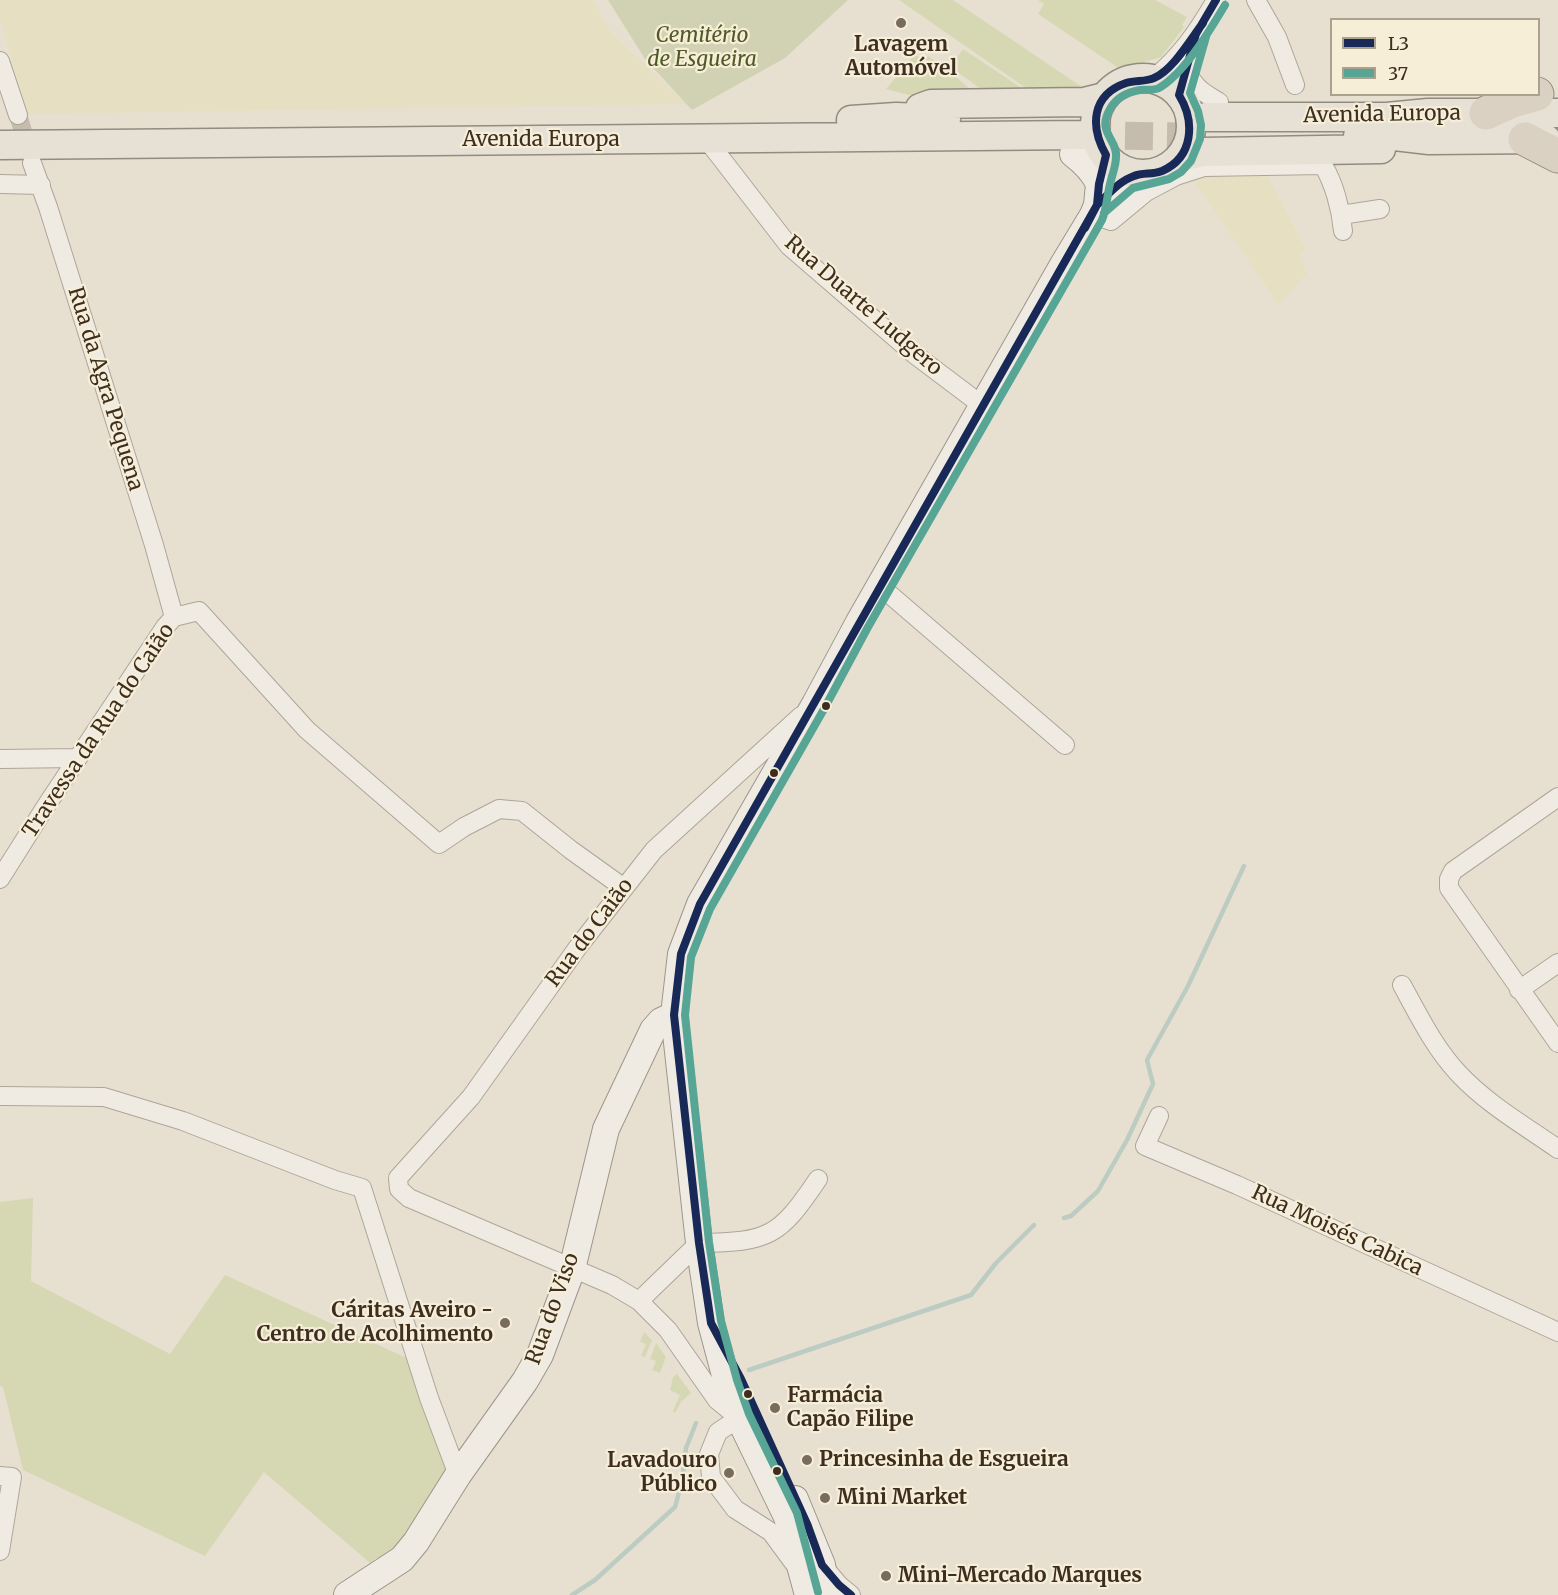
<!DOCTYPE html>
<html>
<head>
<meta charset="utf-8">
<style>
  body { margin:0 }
  #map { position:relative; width:1558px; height:1595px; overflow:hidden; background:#e7e0d1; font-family:Merriweather,serif }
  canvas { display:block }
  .legend { position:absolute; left:1330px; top:18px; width:210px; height:78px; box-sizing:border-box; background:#f7eed8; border:2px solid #ada18e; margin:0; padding:8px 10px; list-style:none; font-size:18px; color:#3d2e20 }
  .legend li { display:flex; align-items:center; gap:12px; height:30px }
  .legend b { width:30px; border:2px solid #ada18e }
</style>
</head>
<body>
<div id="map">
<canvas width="1558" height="1595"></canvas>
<ul class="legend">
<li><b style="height:8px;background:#182958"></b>L3</li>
<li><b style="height:8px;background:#57a595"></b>37</li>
</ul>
</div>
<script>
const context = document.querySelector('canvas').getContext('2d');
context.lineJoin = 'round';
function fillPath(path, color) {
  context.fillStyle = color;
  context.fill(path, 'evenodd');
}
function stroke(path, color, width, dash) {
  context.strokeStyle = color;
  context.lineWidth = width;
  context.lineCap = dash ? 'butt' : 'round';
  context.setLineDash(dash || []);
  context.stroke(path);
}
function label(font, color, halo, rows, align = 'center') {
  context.font = font + ' Merriweather,serif';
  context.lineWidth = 4.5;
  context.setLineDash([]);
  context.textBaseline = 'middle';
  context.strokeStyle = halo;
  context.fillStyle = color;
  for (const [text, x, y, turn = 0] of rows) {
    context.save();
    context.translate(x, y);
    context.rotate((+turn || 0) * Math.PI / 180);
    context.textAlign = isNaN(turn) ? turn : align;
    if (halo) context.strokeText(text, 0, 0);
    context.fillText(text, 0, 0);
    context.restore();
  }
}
const farmland = new Path2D(`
  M0,0H593L611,32L686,104L28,114L0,20Z
  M1264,169L1306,250L1298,254L1307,274L1279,305L1192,178Z`);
const green = new Path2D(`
  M899,0H953L1082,87L1080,95H1036Z
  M1038,0H1155L1187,17L1182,25L1184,27L1161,57L1114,71L1117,67L1038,14L1044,4Z
  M963,49L1032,95L987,93L950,67Z
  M915,54L924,61L928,56L948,70L971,90L968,95H909L886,89Z
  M33,1198L31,1281L170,1354L225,1275L409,1359L458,1475L402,1559L376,1558L370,1563L264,1472L205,1556L23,1470L3,1387L0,1386V1202Z
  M644,1332L652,1340L645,1357L641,1356L646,1344L640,1342Z
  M656,1343L666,1357L660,1373L652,1370L656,1361L650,1359Z
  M677,1374L691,1393L681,1402L675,1413L673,1411L680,1395L670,1390L673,1377Z`);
const cemetery = new Path2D(`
  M608,0H848L785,58L692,110L645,59Z`);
const stream = new Path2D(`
  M1064,1218L1071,1216L1098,1191L1127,1140L1153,1084L1147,1060L1188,986L1244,866
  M749,1370L971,1295L996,1263L1034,1225
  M572,1595L595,1580L675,1507L682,1482L686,1448L696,1423`);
const streetTunnel = new Path2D(`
  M18,115L30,154`);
const primaryTunnel = new Path2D(`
  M1083,135L1206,137`);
const street = new Path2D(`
  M1256,0L1277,37L1295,85
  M0,61L18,115
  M1186,70C1195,88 1202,92 1219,102
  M1153,79C1181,56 1198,31 1216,0
  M1179,95L1194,41
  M707,140L789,246L914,354L983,406
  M32,163L48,207L154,545L174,617
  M0,184L41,185
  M1093,215L1111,221L1146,192L1176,176L1204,167L1323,165C1334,183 1341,209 1343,231
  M1341,215L1380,209
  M880,586L1065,745
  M0,759L77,758
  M1558,797L1453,871L1449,879V888L1558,1043
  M0,879L46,806L165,627L174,617L199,611L307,730L439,844L464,827L499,809L522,811L571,850L624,888
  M1402,985C1419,1016 1435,1049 1459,1074C1487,1104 1525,1126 1558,1149
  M1519,990L1558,963
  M0,1096L104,1097L183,1121L335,1180L362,1188L429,1398L458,1475
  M1159,1116L1145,1146L1237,1185L1558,1332
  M639,1301L699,1243C769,1242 779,1237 818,1179
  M0,1476L12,1477L0,1551
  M796,1566L771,1532L735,1509L711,1477L709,1454L718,1432L739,1418L717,1400L668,1330L639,1301L612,1285L409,1198L399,1189L398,1178L471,1097L578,947L654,850L801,716
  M823,1566L839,1585L851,1595`);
const secondary = new Path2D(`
  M1073,154C1085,163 1093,171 1099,184
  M1097,205L1120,184L1135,174
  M795,1499L822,1565L827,1595
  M347,1595L402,1559L416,1542L458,1475L525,1381L540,1355L572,1269L606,1129L653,1030L661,1021L674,1015
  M808,1595L787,1517L739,1418L727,1383L711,1323L699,1243L674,1015L681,954L700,904L815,704L859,622L1064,263L1093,215L1097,205L1099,184L1106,155`);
const primary = new Path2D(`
  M1095 126a48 48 0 1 1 96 0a48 48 0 1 1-96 0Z
  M920,108L931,104L1084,102L1104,97
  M1206,117H1387L1428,113H1558
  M851,120L896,117L946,119
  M1358,136L1386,135L1429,140L1546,139
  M0,145L1083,135
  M1180,157L1202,152L1381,149`);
const highway = new Path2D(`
  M1486,113L1512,101L1537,94
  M1525,139L1558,156`);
const bus1 = new Path2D(`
  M1085,228L1097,205L1099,184L1106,155C1090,127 1091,95 1126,83C1135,80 1146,82 1154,78C1173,70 1190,40 1203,23
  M851,1595L839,1585L822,1565L808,1526L741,1379L711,1323L699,1243L674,1015L681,954L700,904L1097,205C1108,195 1119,181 1134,176C1143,172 1152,175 1162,171C1194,157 1195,121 1179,95L1196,34L1216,0`);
const bus2 = new Path2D(`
  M1104,213L1133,188L1169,179L1181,172L1191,161L1200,139L1201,125L1198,111L1190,93L1206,37
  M818,1592L797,1513L749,1414L737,1380L721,1321L709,1242L685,1015L691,957L710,909L824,709L868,627L1102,220C1107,207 1107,196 1110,184C1112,175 1116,166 1116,157C1118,140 1096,132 1110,109C1116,98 1128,92 1140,90C1146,89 1153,91 1159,88C1184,74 1210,30 1225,5`);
const markers = [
  [901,23,6,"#786c5e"],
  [826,706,5,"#3d2e20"],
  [774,773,5,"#3d2e20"],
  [505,1323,6,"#786c5e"],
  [748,1394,5,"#3d2e20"],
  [775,1408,6,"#786c5e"],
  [807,1460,6,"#786c5e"],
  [777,1471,5,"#3d2e20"],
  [729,1473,6,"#786c5e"],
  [825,1498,6,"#786c5e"],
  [886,1576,6,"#786c5e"]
];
const parkNames = [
  ["Cemitério",702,36],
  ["de Esgueira",702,60]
];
const poiNames = [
  ["Lavagem",901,45,"center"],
  ["Automóvel",901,69,"center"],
  ["Cáritas Aveiro -",493,1311,"right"],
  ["Centro de Acolhimento",493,1335,"right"],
  ["Farmácia",787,1396],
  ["Capão Filipe",787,1420],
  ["Princesinha de Esgueira",819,1460],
  ["Lavadouro",717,1461,"right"],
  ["Público",717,1485,"right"],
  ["Mini Market",837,1498],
  ["Mini-Mercado Marques",898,1576]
];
const streetNames = [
  ["Avenida Europa",1382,115,-1],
  ["Avenida Europa",541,140],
  ["Rua Duarte Ludgero",863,306,41],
  ["Rua da Agra Pequena",105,389,73],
  ["Travessa da Rua do Caião",99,731,-56],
  ["Rua do Caião",590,933,-53],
  ["Rua Moisés Cabica",1337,1231,25],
  ["Rua do Viso",553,1309,-70]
];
fillPath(farmland, '#e6dfc2');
fillPath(green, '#d6d7b3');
fillPath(cemetery, '#d1d1b3');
stroke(stream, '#bcccc2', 4.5);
stroke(streetTunnel, '#c5bcae', 18, [18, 9]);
stroke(primaryTunnel, '#c5bcae', 28, [28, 14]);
stroke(street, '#ada599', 20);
stroke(secondary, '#9c958a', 28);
stroke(primary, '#928b80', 31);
stroke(highway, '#928b80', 35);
stroke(street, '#efebe3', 18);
stroke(secondary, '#efebe3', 26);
stroke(primary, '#e6e1d4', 28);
stroke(highway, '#dad1c2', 33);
stroke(bus1, '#182958', 8);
stroke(bus2, '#57a595', 8);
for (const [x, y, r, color] of markers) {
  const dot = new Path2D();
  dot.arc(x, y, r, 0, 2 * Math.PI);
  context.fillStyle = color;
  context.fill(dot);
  stroke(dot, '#f7eed8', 2);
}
label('italic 21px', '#4d5a26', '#f7eed8', parkNames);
label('bold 21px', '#3d2e20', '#f7eed8', poiNames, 'left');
label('21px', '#3d2e20', '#f7eed8', streetNames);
</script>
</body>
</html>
